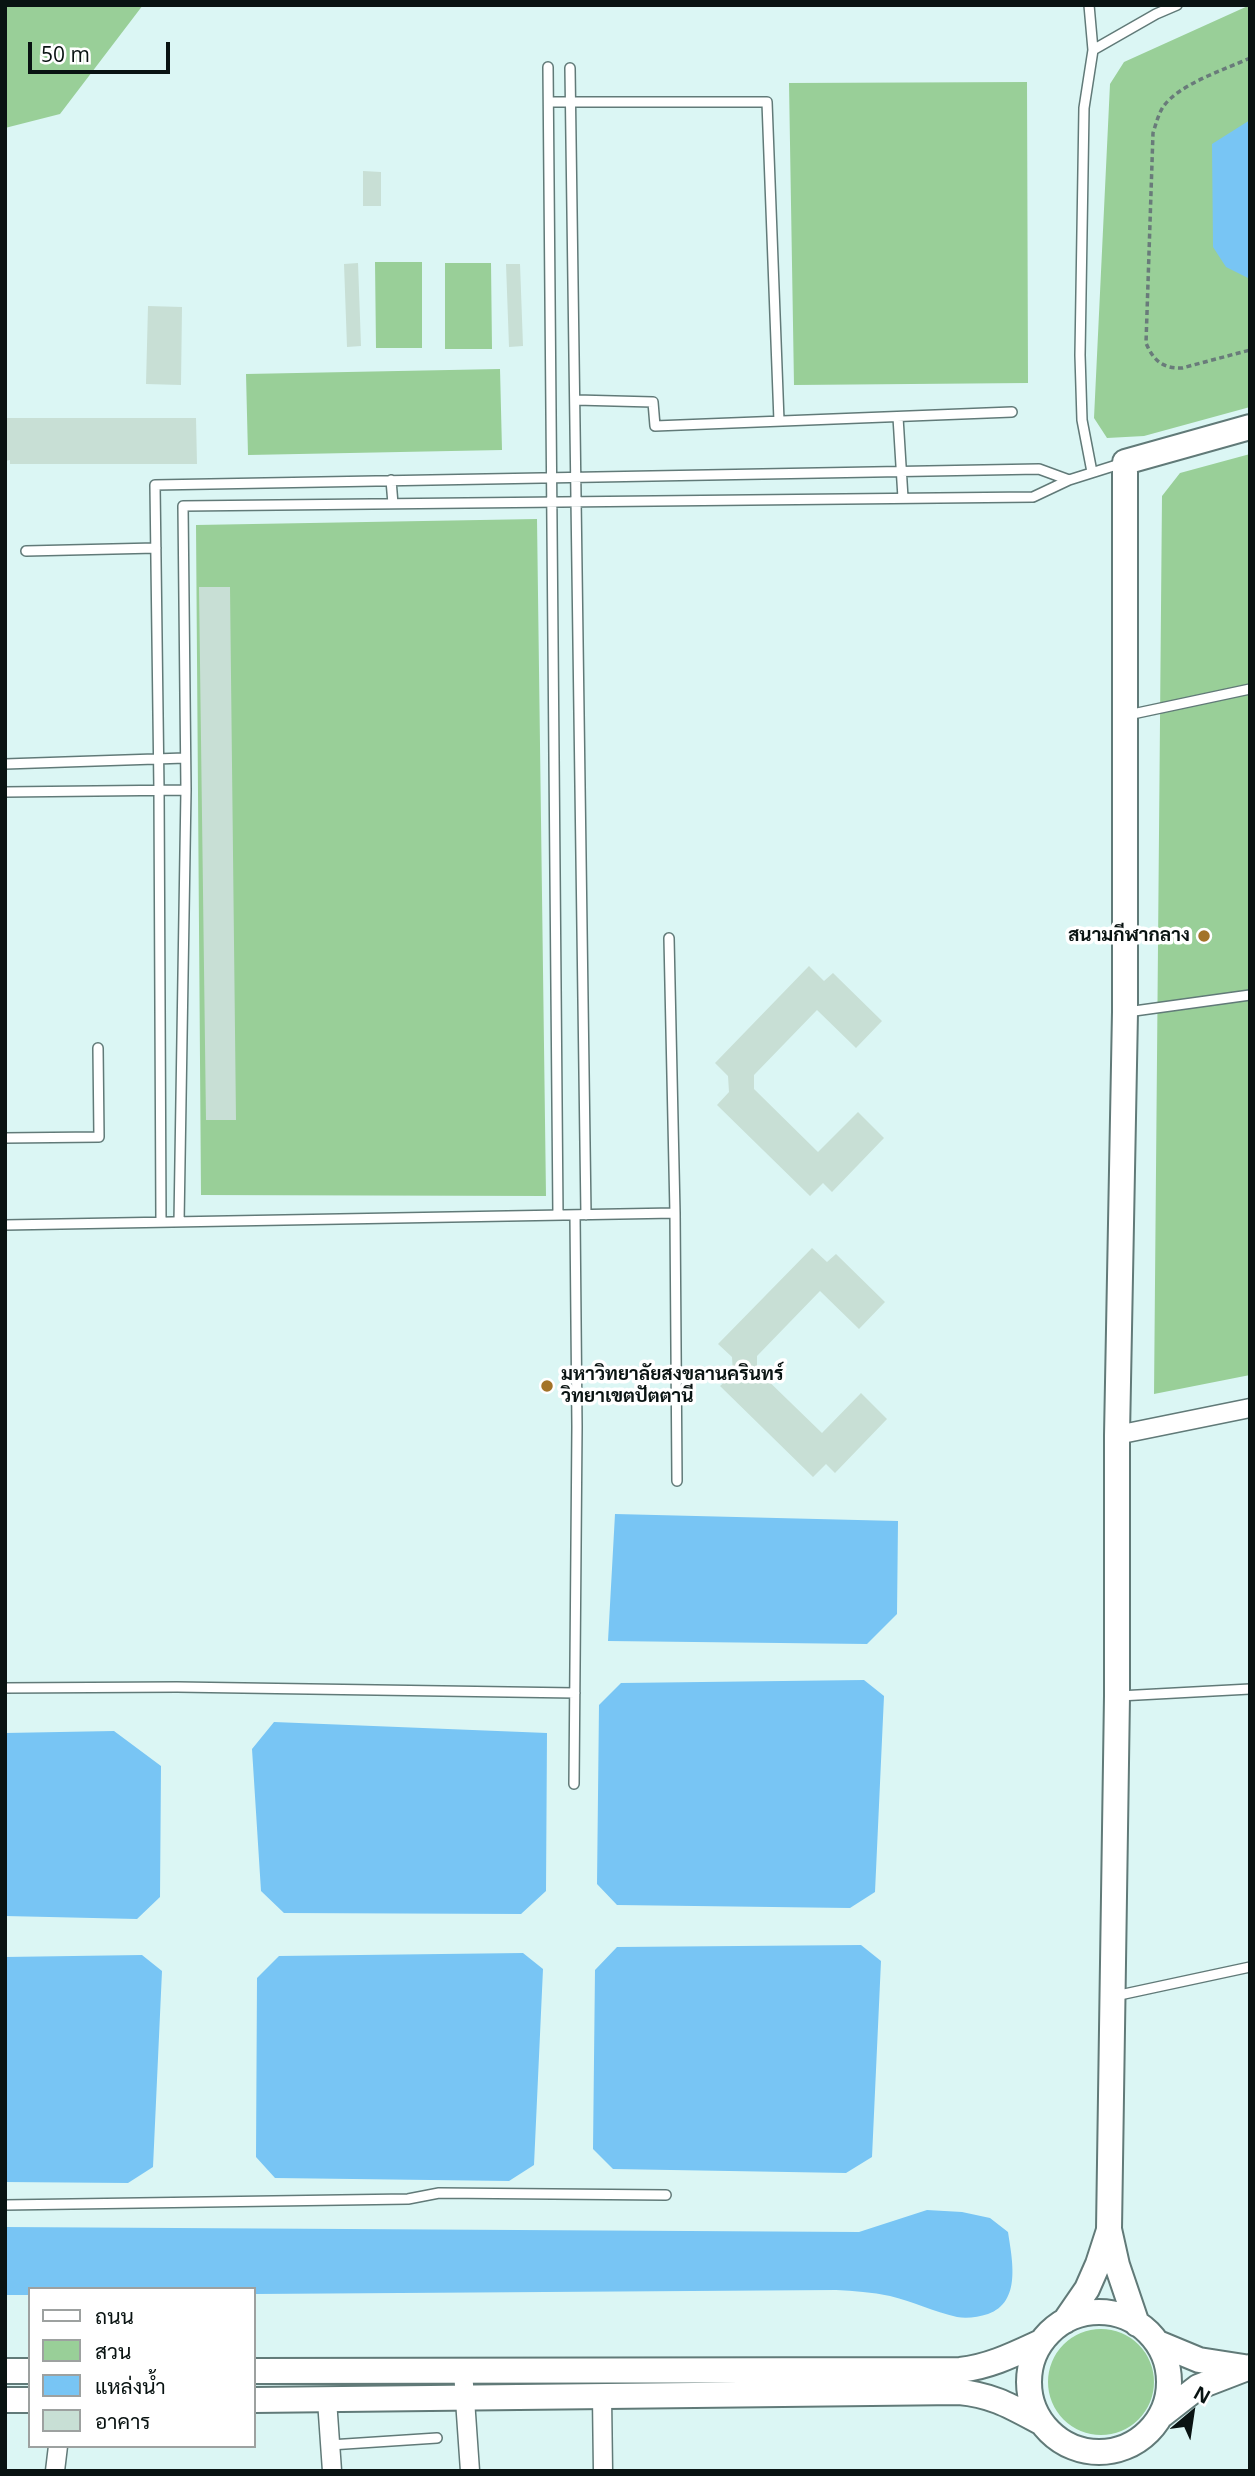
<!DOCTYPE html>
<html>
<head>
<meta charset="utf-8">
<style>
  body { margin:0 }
  #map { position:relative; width:1255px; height:2476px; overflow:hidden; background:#dbf6f4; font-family:"Open Sans",Sarabun,sans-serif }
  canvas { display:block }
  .frame { position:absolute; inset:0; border:7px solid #091312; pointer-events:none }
  .legend { position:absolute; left:28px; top:2287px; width:228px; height:161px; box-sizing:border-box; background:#fff; border:2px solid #9da1a0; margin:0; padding:9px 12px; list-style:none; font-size:21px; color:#091312 }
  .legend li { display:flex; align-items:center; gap:14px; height:35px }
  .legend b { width:35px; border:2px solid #9da1a0 }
  .north { position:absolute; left:1157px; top:2378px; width:70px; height:70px; -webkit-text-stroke:5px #fff; paint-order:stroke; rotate:29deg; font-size:19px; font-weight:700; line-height:28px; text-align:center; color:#091312 }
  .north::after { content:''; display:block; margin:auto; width:24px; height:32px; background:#091312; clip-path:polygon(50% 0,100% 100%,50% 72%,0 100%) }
  .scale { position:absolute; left:28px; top:42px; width:142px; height:32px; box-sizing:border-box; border:4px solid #091312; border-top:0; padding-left:9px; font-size:21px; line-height:24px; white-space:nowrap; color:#091312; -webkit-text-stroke:5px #fff; paint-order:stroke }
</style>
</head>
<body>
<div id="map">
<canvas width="1255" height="2476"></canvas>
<div class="frame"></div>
<ul class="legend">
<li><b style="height:9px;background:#fff"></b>ถนน</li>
<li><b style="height:19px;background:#99cf98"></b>สวน</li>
<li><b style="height:19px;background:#78c5f4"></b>แหล่งน้ำ</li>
<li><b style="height:19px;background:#c8dfd5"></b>อาคาร</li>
</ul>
<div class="north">N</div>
<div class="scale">50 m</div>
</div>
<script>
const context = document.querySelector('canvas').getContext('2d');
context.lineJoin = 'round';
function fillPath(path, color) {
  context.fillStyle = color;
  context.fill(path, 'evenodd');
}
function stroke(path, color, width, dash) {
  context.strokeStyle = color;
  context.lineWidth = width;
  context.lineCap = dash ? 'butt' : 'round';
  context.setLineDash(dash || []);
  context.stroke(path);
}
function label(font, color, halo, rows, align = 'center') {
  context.font = font + ' "Open Sans",Sarabun,sans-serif';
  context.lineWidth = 7;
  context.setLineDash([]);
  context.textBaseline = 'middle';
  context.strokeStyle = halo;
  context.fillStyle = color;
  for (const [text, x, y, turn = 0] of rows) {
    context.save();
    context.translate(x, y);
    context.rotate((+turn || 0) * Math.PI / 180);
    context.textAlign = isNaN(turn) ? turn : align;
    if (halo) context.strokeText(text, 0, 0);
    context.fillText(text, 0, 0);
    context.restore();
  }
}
const green = new Path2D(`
  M5,5H143L60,114L5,128Z
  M1250,5V407L1144,436L1107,438L1094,418L1110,84L1124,62Z
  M1027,82L1028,383L794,385L789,83Z
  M375,262H422V348H376Z
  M445,263H491L492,349H445Z
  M500,369L502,450L248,455L246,374Z
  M1250,454V1375L1154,1394L1162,496L1180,473Z
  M537,519L546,1196L201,1195L196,525Z
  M1048 2382a53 53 0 1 1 106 0a53 53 0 1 1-106 0Z`);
const water = new Path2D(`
  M1250,120V279L1226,267L1213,247L1212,144Z
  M615,1514L898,1521L897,1614L867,1644L608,1641Z
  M864,1680L884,1696L875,1892L850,1908L617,1905L597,1884L599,1705L621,1683Z
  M274,1722L547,1733L546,1891L521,1914L284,1913L261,1891L252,1749Z
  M114,1731L161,1766L160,1897L137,1919L5,1916V1733Z
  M861,1945L881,1961L872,2157L846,2173L613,2169L593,2149L595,1970L617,1947Z
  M523,1953L543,1969L534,2165L509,2181L275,2178L256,2157L257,1978L279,1956Z
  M142,1955L162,1971L153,2167L128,2183L5,2182V1957Z
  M927,2210L962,2212L990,2218L1008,2232C1012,2259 1022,2302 988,2314C978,2317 967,2319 957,2317C934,2312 912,2301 890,2296C872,2292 854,2291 836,2290L254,2294V2289H30V2295H5V2227L859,2232Z`);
const building = new Path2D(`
  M363,171L381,172V206H363Z
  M358,263L361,346L347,347L344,264Z
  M506,264H520L523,346L509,347Z
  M148,306L182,307L181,385L146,384Z
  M5,418H196L197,464H10V460L5,461Z
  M199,587H230L236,1120H206Z
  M809,966L824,981L833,973L882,1021L856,1048L817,1010L754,1075V1089L818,1152L858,1112L884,1138L832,1192L823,1183L810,1196L717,1105L729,1092L728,1076L715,1063Z
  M812,1248L827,1262L836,1254L885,1302L859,1329L820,1291L757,1356V1370L822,1433L861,1393L887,1419L835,1473L826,1464L813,1477L720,1386L733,1374L732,1357L718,1344Z`);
const path = new Path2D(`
  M1250,58C1224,70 1179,84 1163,107C1158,115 1156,124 1153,133L1146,343C1153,360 1163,369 1182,368L1250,350`);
const lane = new Path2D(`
  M1089,5L1093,50L1084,108L1080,355L1082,420L1092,472
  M1093,50L1156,14L1177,5
  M548,67L558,1215
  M570,68L586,1215
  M549,102H767L779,421
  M576,400L653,402L655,426L1012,412
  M898,417L903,498
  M391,480L393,504
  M26,551L156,548
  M1128,715L1250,689
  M5,764L185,758
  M5,792L186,790
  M669,938L675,1213L677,1481
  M1127,1012L1250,995
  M5,1138L99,1137L98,1048
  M161,1222L159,790L155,485L1039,469L1069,480
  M179,1222L186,790L183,506L1033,497L1069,480L1123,463
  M5,1225L675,1213
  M5,1688L177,1687L575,1693
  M1119,1696L1250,1689
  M574,1784L577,1427L575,1215
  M1115,1996L1250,1967
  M5,2205L408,2199L439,2193L666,2195
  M330,2445L437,2438`);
const street = new Path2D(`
  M1117,1435L1250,1408
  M463,2371L470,2471
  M602,2397L603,2471
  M327,2400L332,2471
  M55,2471L58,2446`);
const secondary = new Path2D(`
  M1029 2382a70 70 0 1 1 140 0a70 70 0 1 1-140 0Z
  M1065,2321L1087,2289L1098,2264L1109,2230
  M1137,2324L1117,2265L1109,2229L1117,1696V1435L1125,1012V462L1250,427
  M1158,2343L1199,2360L1244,2367
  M5,2371H30
  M254,2371L960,2370C989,2367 1015,2354 1041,2342
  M5,2400H30
  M254,2400L959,2392C993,2395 1012,2407 1042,2423
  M1162,2415L1198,2387L1250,2367`);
const markers = [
  [1204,936,7,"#a37328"],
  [547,1386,7,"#a37328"]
];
const poiNames = [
  ["สนามกีฬากลาง",1190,936],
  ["มหาวิทยาลัยสงขลานครินทร์",561,1375,"left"],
  ["วิทยาเขตปัตตานี",561,1397,"left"]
];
fillPath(green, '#99cf98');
fillPath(water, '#78c5f4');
fillPath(building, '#c8dfd5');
stroke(lane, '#617a78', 12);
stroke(street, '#617a78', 21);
stroke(secondary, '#617a78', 28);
stroke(path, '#697b7a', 3.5, [5, 3.5]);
stroke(lane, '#fff', 9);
stroke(street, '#fff', 18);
stroke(secondary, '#fff', 24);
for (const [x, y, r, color] of markers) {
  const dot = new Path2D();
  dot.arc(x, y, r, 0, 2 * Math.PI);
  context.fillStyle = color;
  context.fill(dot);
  stroke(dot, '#fff', 2.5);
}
label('bold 19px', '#091312', '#fff', poiNames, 'right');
</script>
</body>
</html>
